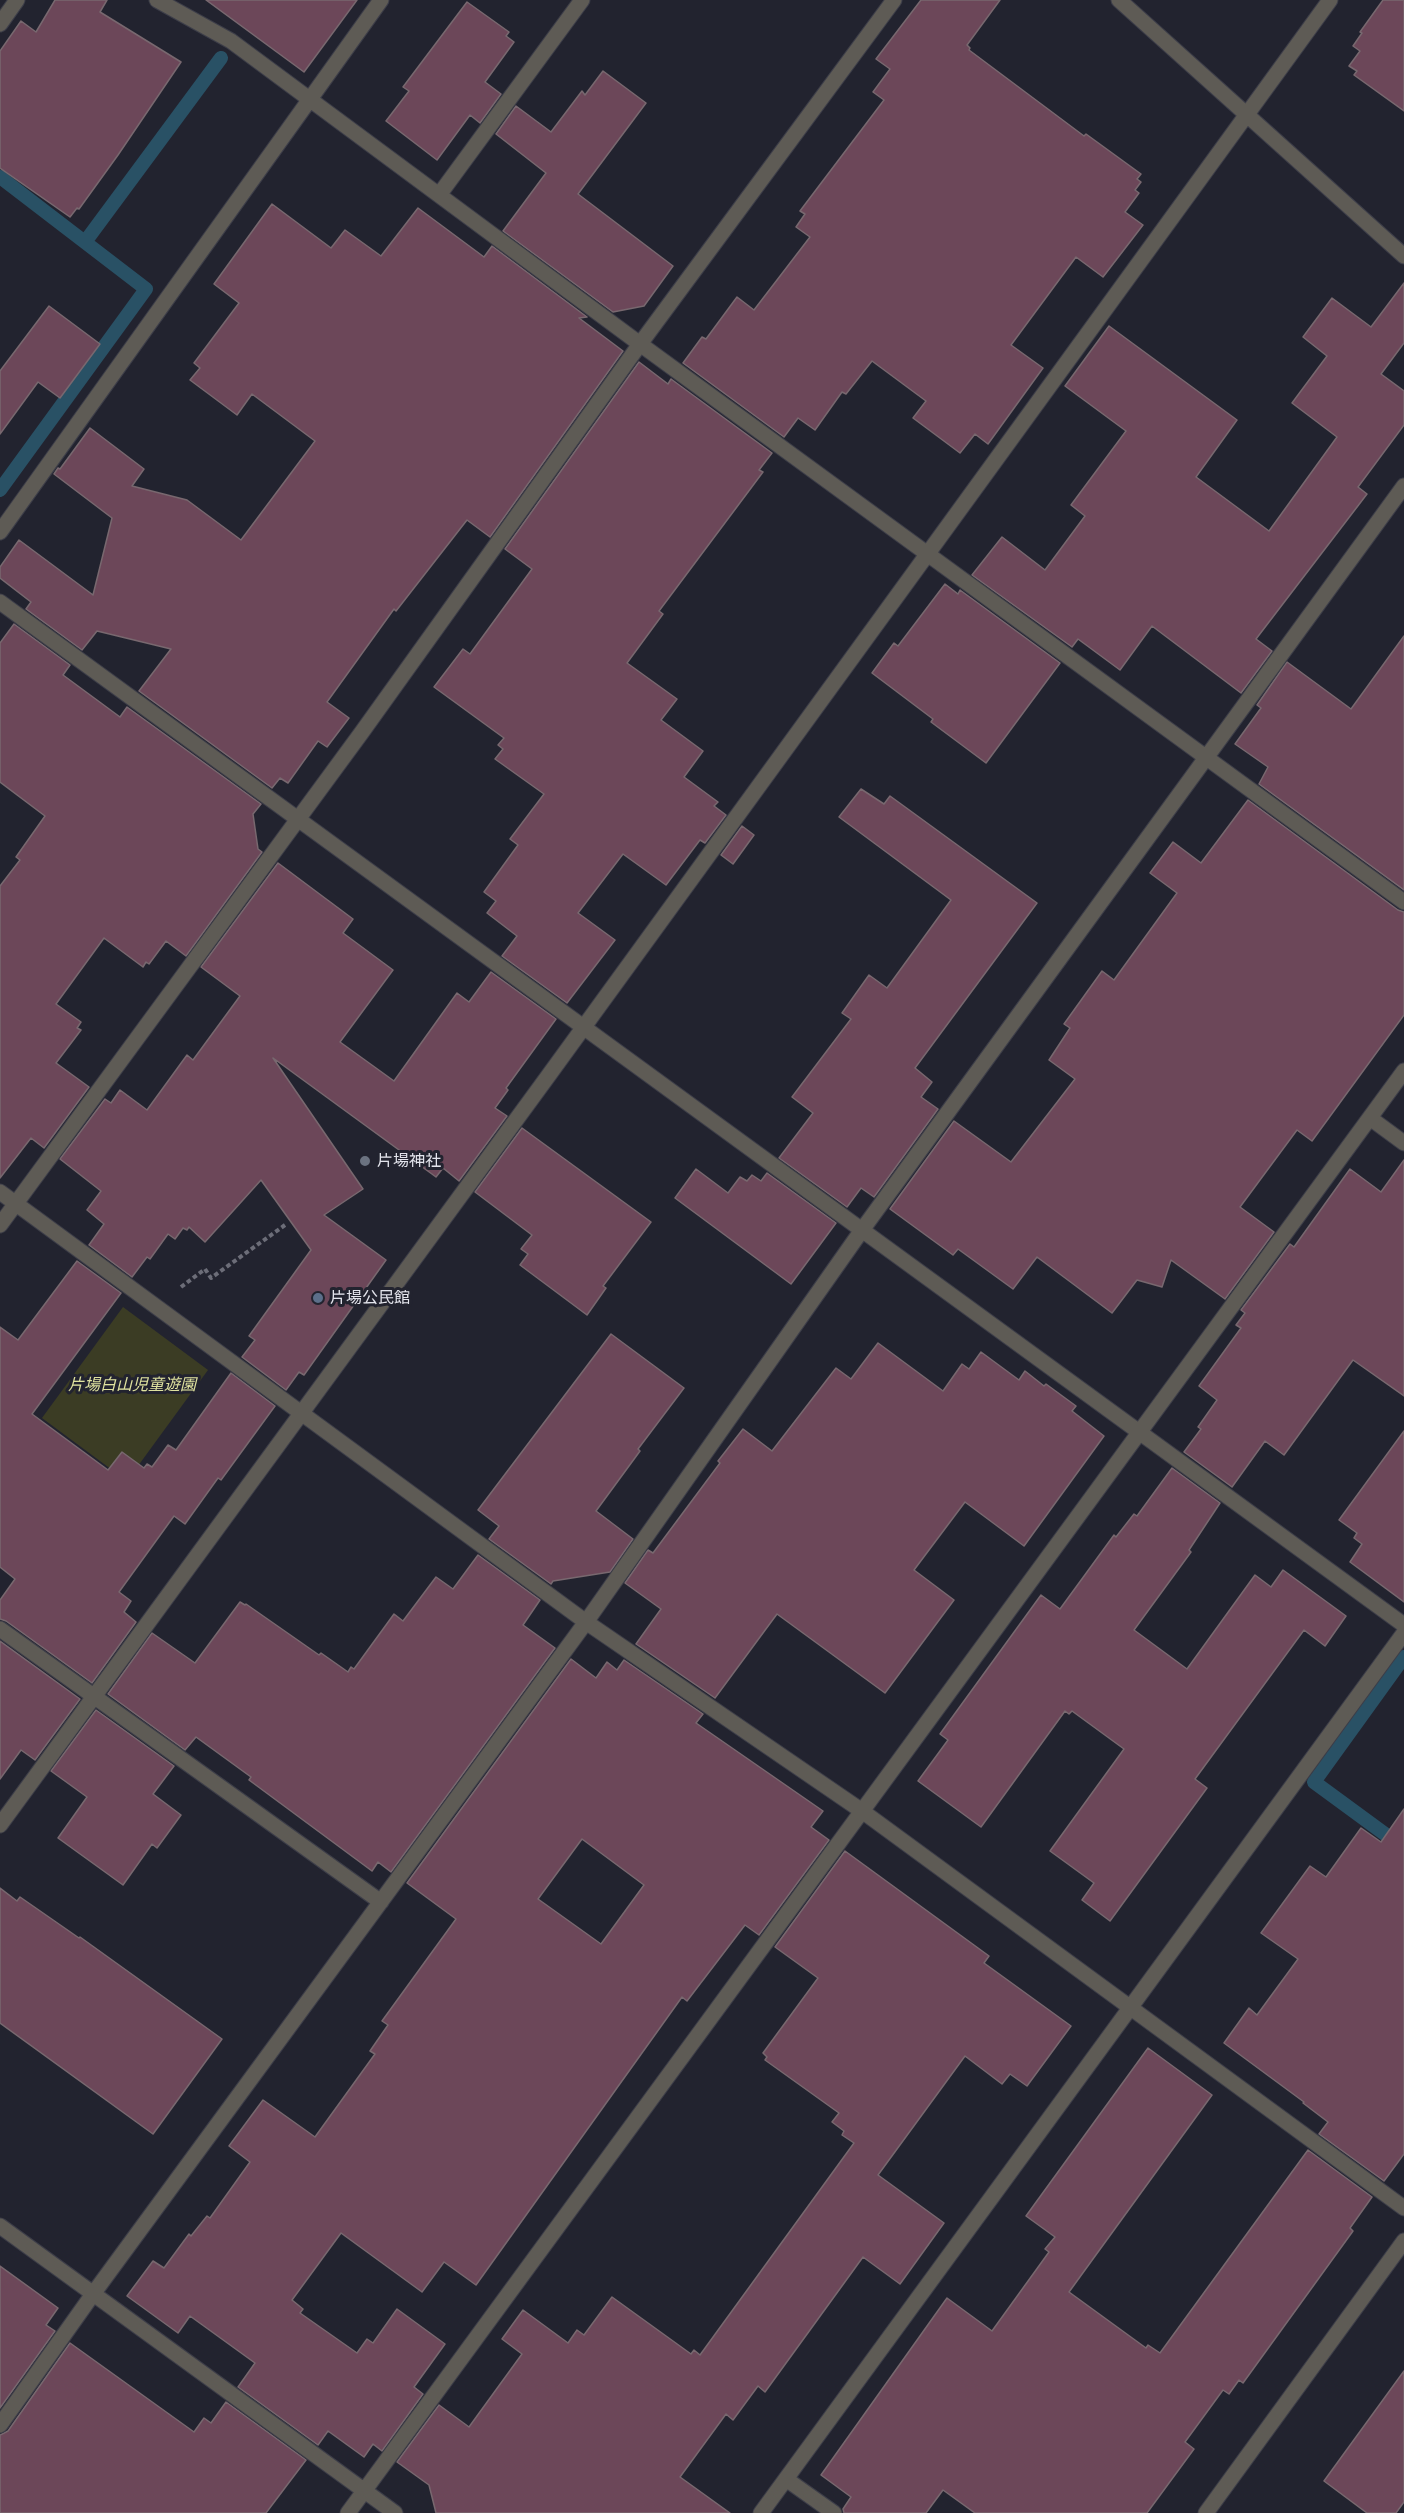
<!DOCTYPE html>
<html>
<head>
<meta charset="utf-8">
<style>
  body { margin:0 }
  canvas { display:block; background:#22232f }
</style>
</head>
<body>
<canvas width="1404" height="2513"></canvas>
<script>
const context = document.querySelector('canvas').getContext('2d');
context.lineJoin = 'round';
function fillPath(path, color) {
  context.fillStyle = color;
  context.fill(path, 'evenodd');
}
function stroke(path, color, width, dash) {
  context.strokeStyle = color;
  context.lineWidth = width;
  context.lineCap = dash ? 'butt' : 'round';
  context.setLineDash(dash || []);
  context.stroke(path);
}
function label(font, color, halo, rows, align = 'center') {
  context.font = font + ' "Playfair Display","Noto Sans JP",serif';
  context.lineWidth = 6;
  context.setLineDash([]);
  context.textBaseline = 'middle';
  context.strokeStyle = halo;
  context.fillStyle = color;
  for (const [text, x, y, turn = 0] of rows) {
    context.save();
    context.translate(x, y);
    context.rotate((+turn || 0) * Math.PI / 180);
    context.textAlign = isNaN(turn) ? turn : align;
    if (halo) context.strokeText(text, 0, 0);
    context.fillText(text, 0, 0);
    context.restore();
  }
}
const green = new Path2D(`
  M123,1307L208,1370L127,1481L42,1418Z`);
const stream = new Path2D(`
  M0,177L146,289L0,490
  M85,242L221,58
  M1404,1657L1314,1782L1404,1848`);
const building = new Path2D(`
  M55,0H107L100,12L181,62L118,155L79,209L77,208L70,217L0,168V51L21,21L36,32Z
  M206,0H357L304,72Z
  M921,0H1000L967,45L970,48L969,50L1084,136L1086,134L1141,174L1137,179L1141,182L1135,190L1139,193L1125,212L1143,225L1103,277L1076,257L1011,345L1043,368L988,444L975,434L960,453L913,418L926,401L872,361L846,394L842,392L815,430L798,418L784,437L683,363L702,337L706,339L737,297L754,310L810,237L796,227L805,214L800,211L884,100L873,92L890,69L876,59Z
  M1383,0H1404V111L1354,75L1357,71L1349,66L1360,51L1353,46L1362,33L1360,32Z
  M467,2L509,32L506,36L514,42L485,82L501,94L480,123L470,115L437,160L386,121L409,91L403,87Z
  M603,71L646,103L578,194L673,266L644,306L613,312L503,231L546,173L496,134L516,106L551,132L582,91L585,95Z
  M272,204L331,248L345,230L381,256L418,208L484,257L492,246L587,317L579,318L623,351L490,537L467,520L396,611L394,609L327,702L349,718L327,747L318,741L288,783L280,778L272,788L139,691L171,649L97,631L82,650L26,609L31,602L0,578V567L19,540L93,595L112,518L54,474L58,468L60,469L90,428L144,469L132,486L187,500L241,540L315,441L252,394L237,415L190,380L200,368L194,363L239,303L214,284Z
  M1404,283V343L1381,374L1404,391V425L1358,487L1367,494L1256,639L1272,651L1241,693L1152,626L1120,670L1078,639L1072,647L972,575L1002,537L1045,570L1085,516L1071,505L1126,431L1065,386L1109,326L1237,420L1196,477L1269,531L1337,437L1292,403L1327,356L1303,337L1332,298L1371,327Z
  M49,306L100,344L60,398L38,382L0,434V371Z
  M639,362L668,384L671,379L772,453L759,470L763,472L659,611L663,614L627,663L677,699L661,720L703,751L684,777L718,802L714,806L726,815L705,843L700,840L666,885L623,854L578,913L615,940L567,1003L502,956L517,936L487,913L496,901L484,892L518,845L510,839L544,794L495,759L503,749L498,745L504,738L434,687L463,649L470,654L532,569L505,549Z
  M945,584L958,594L960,590L1060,663L986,763L931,722L933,719L872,673L894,643L898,646Z
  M14,624L70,665L63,675L120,717L127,707L261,804L253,814L258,849L262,852L186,956L166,941L149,964L146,962L143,967L104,938L56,1004L81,1022L77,1028L81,1030L56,1063L89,1087L44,1148L31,1138L0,1178V886L20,860L16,857L45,816L0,782V643Z
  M1404,636V890L1259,784L1268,767L1235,744L1261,708L1257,705L1287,662L1351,709Z
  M861,789L884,804L890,796L1037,903L915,1068L932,1082L921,1097L938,1109L874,1197L861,1188L847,1207L779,1158L813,1113L792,1097L851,1019L842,1013L869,975L887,988L951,900L839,817Z
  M1248,800L1398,910L1404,912V1015L1312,1141L1297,1130L1240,1207L1274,1232L1225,1299L1171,1260L1162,1287L1137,1280L1112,1313L1037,1257L1013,1289L958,1249L953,1255L890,1209L954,1121L1011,1162L1075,1079L1049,1060L1070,1028L1064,1024L1102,971L1114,980L1177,893L1150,873L1173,842L1201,863Z
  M742,826L754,835L733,864L721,855Z
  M278,863L353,919L343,933L393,970L340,1042L394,1081L457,993L469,1002L491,972L556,1019L506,1088L508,1090L495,1108L507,1116L459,1181L443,1168L436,1177L273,1058L363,1189L324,1215L386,1260L304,1375L299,1372L286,1390L242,1357L255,1340L249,1336L311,1250L261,1180L205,1242L189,1227L187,1230L183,1228L175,1239L168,1234L150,1259L147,1257L132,1277L89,1245L104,1224L87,1210L101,1191L60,1159L105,1099L111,1103L120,1090L147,1110L187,1055L193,1060L240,996L201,967Z
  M522,1128L651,1222L603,1286L606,1288L587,1315L520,1265L528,1254L521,1249L532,1235L475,1192Z
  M1404,1160V1396L1353,1360L1284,1455L1265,1441L1232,1487L1184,1452L1201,1429L1198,1427L1217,1400L1199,1386L1241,1328L1236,1325L1245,1313L1241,1310L1290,1244L1294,1247L1350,1169L1381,1192Z
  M696,1169L728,1193L740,1177L747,1181L752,1175L761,1181L767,1173L836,1223L791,1284L675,1198Z
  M77,1261L121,1293L32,1414L108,1470L122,1452L144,1468L147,1464L152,1467L168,1445L176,1450L231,1373L275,1406L221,1480L218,1478L185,1524L174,1516L119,1592L131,1601L124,1612L136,1622L92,1683L6,1621L0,1619V1600L15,1579L0,1567V1327L18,1340Z
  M611,1334L684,1388L638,1449L640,1451L596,1511L633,1539L610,1572L553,1581L551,1584L489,1539L499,1526L478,1510Z
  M878,1343L943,1391L962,1364L969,1369L981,1352L1019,1380L1025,1371L1044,1386L1046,1384L1076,1406L1072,1411L1104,1436L1024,1546L965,1502L914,1570L954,1600L885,1693L777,1614L715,1698L636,1644L661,1609L625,1583L648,1550L653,1553L720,1463L718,1461L743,1429L772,1451L836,1368L851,1379Z
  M1404,1431V1602L1350,1562L1362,1544L1354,1538L1357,1533L1339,1520Z
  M1172,1468L1220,1503L1189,1550L1191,1552L1134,1630L1187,1669L1255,1575L1271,1587L1283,1570L1346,1616L1325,1646L1304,1630L1195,1779L1207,1788L1110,1921L1082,1900L1094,1883L1050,1851L1124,1749L1072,1711L1069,1714L1065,1711L981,1827L918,1781L948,1740L940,1734L1041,1595L1060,1609L1114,1535L1116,1537L1134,1514L1137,1516Z
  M478,1555L540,1600L523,1625L555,1648L391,1872L378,1862L372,1871L249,1780L251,1777L196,1737L185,1750L108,1694L152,1633L195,1663L240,1602L245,1605L246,1604L319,1655L321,1653L348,1672L351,1667L354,1669L394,1614L403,1621L436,1577L453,1589Z
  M0,1641L80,1699L35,1760L21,1750L0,1779Z
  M571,1659L596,1678L607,1662L617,1670L624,1660L703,1714L696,1723L823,1811L811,1827L829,1840L759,1935L745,1925L687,2001L682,1997L476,2285L444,2262L422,2292L341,2233L292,2300L303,2309L300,2313L357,2353L367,2339L373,2343L397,2309L445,2344L414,2387L423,2394L382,2451L373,2444L364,2457L328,2431L318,2445L238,2387L255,2363L190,2316L178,2333L127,2296L153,2261L164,2268L189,2234L191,2236L207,2216L210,2218L250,2162L229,2146L263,2100L315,2137L375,2054L370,2051L388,2025L382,2021L456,1919L407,1883ZM582,1839L644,1885L601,1944L538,1899Z
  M96,1710L174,1766L153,1794L181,1815L157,1848L152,1844L123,1885L58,1838L87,1797L51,1771Z
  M1404,1809V2154L1384,2181L1319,2134L1328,2122L1303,2103L1304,2102L1224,2043L1249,2008L1257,2015L1298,1959L1261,1933L1310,1866L1326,1877L1361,1828L1381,1842Z
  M845,1851L989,1956L984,1963L1071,2026L1027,2086L1010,2074L1002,2084L965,2056L878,2175L944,2223L900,2284L863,2257L765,2392L758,2386L733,2420L726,2414L680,2477L730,2513H436L429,2485L397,2462L439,2405L469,2427L522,2354L502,2339L523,2310L568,2343L577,2330L584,2335L612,2297L691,2354L694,2350L700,2355L854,2143L842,2135L844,2131L832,2122L839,2113L765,2060L767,2057L763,2053L818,1978L775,1947Z
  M0,1888L17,1901L20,1897L79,1938L80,1937L222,2039L153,2134L0,2023Z
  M1148,2048L1212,2095L1069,2292L1146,2348L1148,2345L1160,2353L1308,2150L1372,2197L1350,2228L1353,2231L1243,2383L1239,2380L1229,2394L1223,2390L1185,2442L1194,2449L1147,2513H975L943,2490L926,2513H844L843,2509L851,2497L821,2475L947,2298L992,2331L1049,2252L1045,2249L1055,2237L1026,2216Z
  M0,2266L58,2308L46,2325L55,2331L0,2408Z
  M70,2343L194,2432L204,2418L211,2423L226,2402L306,2460L266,2513H0V2435L8,2431Z
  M1404,2371V2502L1396,2513H1367L1324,2481Z`);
const path = new Path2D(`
  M181,1287L205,1269L211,1278L285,1225`);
const minor = new Path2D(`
  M157,0L231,41L640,344L1404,902
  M1119,0L1404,256
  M0,24L17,0
  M439,195L582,0
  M0,532L381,0
  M0,602L1404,1625
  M1370,1118L1404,1143
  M0,1192L586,1622L862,1811L1404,2208
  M0,1225L362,732L640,344L894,0
  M0,1629L381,1902
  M0,1825L546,1079L1330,0
  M0,2226L395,2513
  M0,2425L93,2294L586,1622L862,1230L1404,486
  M786,2479L834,2513
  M348,2513L1404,1071
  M761,2513L1404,1633
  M1206,2513L1404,2241`);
const markers = [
  [365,1161,6,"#6b7280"],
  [318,1298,6,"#5c6f8a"]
];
const poiNames = [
  ["片場神社",377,1161],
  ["片場公民館",330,1298]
];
const parkNames = [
  ["片場白山児童遊園",132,1385]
];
fillPath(green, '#3b3c24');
stroke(stream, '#295165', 14);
fillPath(building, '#6c4759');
stroke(building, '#78686f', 1.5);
stroke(minor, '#3d3e49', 17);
stroke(path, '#6c6d78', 4, [4.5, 3]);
stroke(minor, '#5e5b55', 15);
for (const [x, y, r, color] of markers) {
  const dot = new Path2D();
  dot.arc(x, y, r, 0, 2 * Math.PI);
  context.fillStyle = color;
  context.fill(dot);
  stroke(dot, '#22232f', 2);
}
label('16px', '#e3e4ec', '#22232f', poiNames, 'left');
label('italic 16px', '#dfe29f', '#22232f', parkNames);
</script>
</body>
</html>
